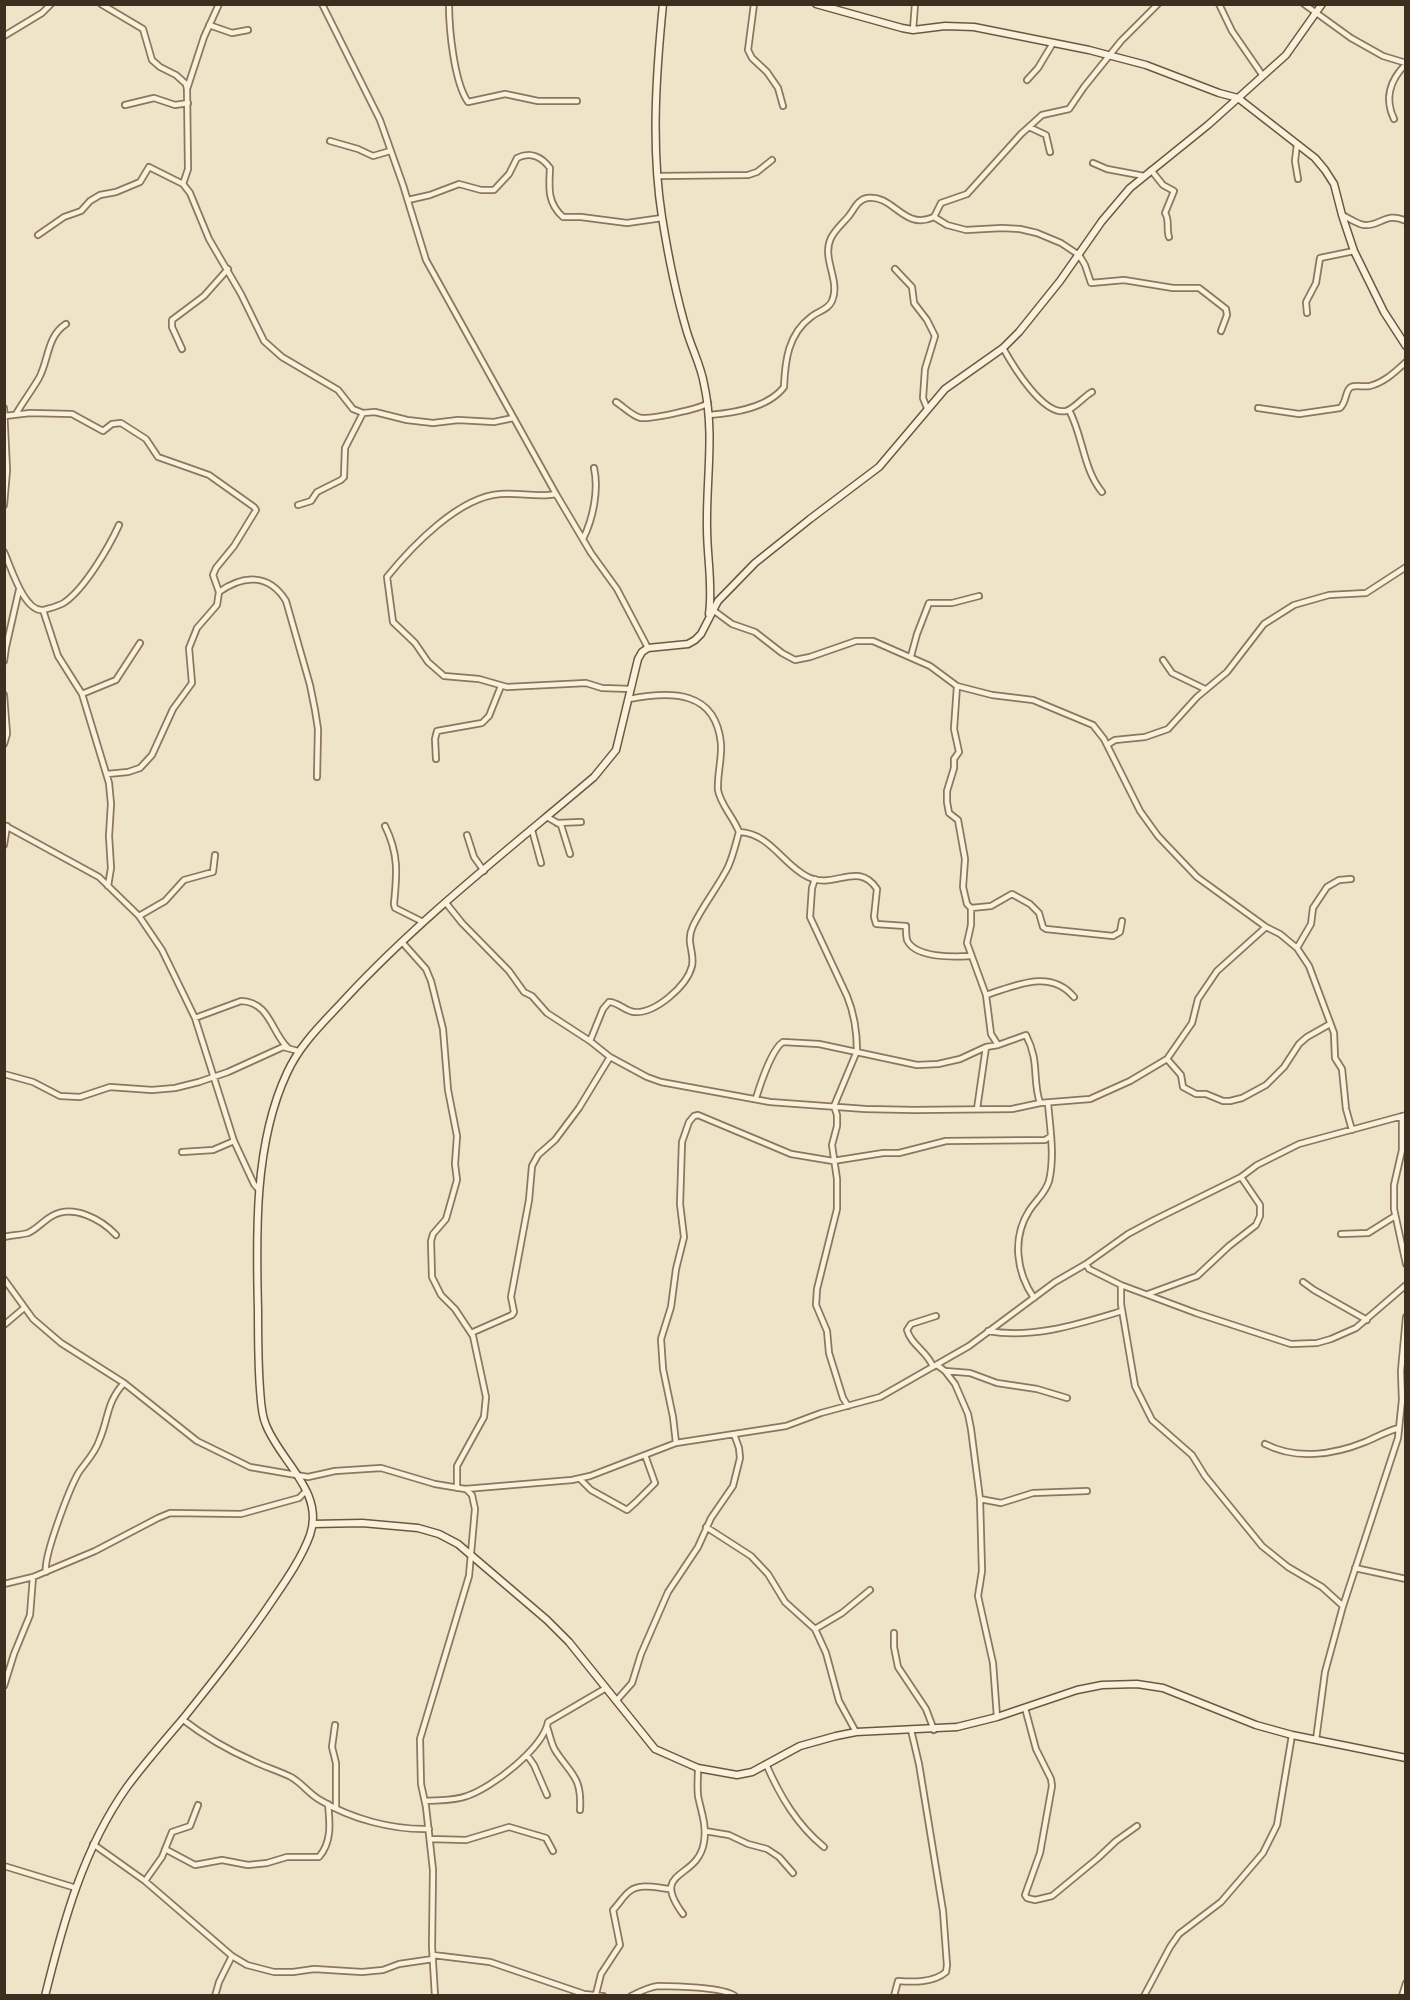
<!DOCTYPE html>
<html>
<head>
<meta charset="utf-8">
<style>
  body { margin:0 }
  #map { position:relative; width:1410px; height:2000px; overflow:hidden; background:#f0e4c8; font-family:"Playfair Display",serif }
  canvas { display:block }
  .frame { position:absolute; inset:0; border:6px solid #3d2e20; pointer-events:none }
</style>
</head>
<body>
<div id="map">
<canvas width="1410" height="2000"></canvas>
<div class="frame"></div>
</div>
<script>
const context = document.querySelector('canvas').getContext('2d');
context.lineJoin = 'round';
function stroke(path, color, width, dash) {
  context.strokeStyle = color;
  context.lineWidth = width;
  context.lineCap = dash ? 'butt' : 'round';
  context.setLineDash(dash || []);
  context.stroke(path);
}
const street = new Path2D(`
  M101,4L143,29L152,60L160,67L176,75L186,84L187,89L188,169L183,184L190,193L209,239L241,294L264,341L282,357L338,390L353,409L363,413L375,412L407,420L433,423L458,420L494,422L513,418
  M322,4L380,120L403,185L426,260L556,494L591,553L617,589L648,648
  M449,4C449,29 454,82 468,102L505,94L538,101H577
  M754,4L748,50L752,58L767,72L778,88L783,106
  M1219,4L1232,31L1263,76
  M1304,4L1351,38L1383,56L1406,63
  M209,25L232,33L248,30
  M913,30L915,4
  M4,36L42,13L51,4
  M1027,80L1038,68L1053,43
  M187,89L204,37L219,4
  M125,105L154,98L175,105L188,103
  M1394,119C1384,98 1390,80 1406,64
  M1029,127L1046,135L1050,152
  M330,141L358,149L373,156L390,151
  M1297,144L1295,161L1298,179
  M1093,163L1107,169L1144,176
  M1151,170L1163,185L1174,191L1165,213C1170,220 1166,229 1169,237
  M657,176L748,175L757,172L772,160
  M408,200L430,195L459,184L481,190H494L509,174L517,158C530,151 542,157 550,168C549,187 547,203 563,217H581L627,223L662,218
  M1342,215C1349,218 1357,224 1364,225C1380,227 1386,211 1406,221
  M934,217L947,225L966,230L1002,228L1020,229L1037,233L1061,243L1079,255L1085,265L1091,283L1124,280L1173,288H1199L1226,309L1227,315L1221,331
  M38,235L64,217L81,211L90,201L100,195L116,192L140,182L149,167L183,184
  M895,269L912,287L914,303L927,320L935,336L925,369L923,398L927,408
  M1307,313L1306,302L1316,283L1320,258L1354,251
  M1003,348C1013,366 1043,416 1066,411C1074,409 1083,397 1092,392
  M182,349L172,327V320L204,296L228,269
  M616,402C624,407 632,416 641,418C652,419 700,409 708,403
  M4,408L7,470L4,505
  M1258,408L1299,414L1340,408C1347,402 1345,390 1351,387C1355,385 1364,387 1370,386C1385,382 1395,372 1406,362
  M1069,410C1083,436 1083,469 1102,492
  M16,414C23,402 32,390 39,378C49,359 47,336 66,324
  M709,415C734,413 768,408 784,387C785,361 788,334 811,317C818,311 828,310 832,301C841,280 821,259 831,238C835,230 842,224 848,217C854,210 857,200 867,198C894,194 903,231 934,217L941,203L967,194L1021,134L1042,115L1069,109L1084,87L1121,41L1158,4
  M5,416L30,413L72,414L103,431L112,424L121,423L146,439L158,457L209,475L254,507L256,510L234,546L216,568L213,575L219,592L217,605L197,628L189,648L192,683L173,709L152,755L140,768L128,772L107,774
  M556,494C537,498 519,492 500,494C459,497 412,546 387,577L393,622L415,643L428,662L444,676L479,679L507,687L586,683L602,688L631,689
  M298,505L311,501L317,492L341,480L344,477L345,448L363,413
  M583,539C593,519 599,490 594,468
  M4,552C11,567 24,612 43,610L58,656L82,694L109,783L111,804L109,836L111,868L108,886
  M219,592C243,575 269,573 286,601L310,685L315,710L318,729L317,777
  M43,610C50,608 60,606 65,602C85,588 109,547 119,525
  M713,610L732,624L755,632L782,653L795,660L810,657L856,641H873L930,666L957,686L992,695L1033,700L1093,725L1104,739L1140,811L1158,836L1197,877L1266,927L1280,934L1297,948L1309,966L1334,1033L1335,1058L1342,1069L1346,1109L1352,1130
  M911,656L917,634L929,603H952L979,596
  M1163,660L1172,673L1205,689
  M4,661L6,647L19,590
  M957,686L954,729L959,752L954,759V768L947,791V802L949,813L958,820L965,859L963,887L967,904L971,908V925L967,943L986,995L991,1034L998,1045
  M82,694L116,680L140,643
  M4,695L7,734L4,744
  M1107,745L1115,740L1145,737L1168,729L1197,697L1227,672L1264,624L1294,605L1329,595L1366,593L1406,567
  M436,759L435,739L437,731L482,723L489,716L501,686
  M547,817L561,825L570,854
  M557,823L581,822
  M4,825L99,877L139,916L162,950L195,1018L234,1141L254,1184L259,1190
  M385,826C399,854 397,874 394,904L395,908L423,922
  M532,830L541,863
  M739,832C770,833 783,865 808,877C834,890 858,860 877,889L874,917L876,924L906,926C906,930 906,936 907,940C915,958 954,957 970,956
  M467,835L474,857L484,871
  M4,845L7,826
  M815,879L812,888L810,917L847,996C854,1013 857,1033 857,1051L834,1106L837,1115V1126L832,1145L837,1179V1209L817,1289L816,1305L827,1331L829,1353L843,1398L848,1406
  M446,903L462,923L509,971L524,992L532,996L547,1013L590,1041L610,1057L647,1077L661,1082L770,1102L865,1109L914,1110L1012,1109L1040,1103L1090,1099L1130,1081L1167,1059L1192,1023L1198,999L1217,971L1266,927
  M971,908L991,906L1012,894L1030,904L1039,913L1043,927L1046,929L1113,936L1120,932L1122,921
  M139,916L165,901L184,880L213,872L215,855
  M402,942L426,969L431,981L443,1029L448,1090L457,1136L455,1164L457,1180L446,1219L433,1234L431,1241L432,1277L441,1295L455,1309L473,1336L486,1397L484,1417L457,1466V1488
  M1297,948L1311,924L1313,908L1327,887L1339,880L1351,879
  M986,995C1015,986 1050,968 1074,997
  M195,1018L241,1001C270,1002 271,1032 288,1048
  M590,1041L603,1009L609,1002C618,1002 625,1011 634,1012C655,1014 687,986 692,966C695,951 685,943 693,926C703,905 718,887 728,867C733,856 736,843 739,832C734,818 720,804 718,790C717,775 722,759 721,744C716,690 671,691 629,699
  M1167,1059L1181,1075L1183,1087L1196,1094H1206L1223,1101H1230L1242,1098L1266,1085L1284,1067L1299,1044L1307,1037L1330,1024
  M4,1074L33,1082L60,1096L80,1097L110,1087L152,1090L175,1088L199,1082L228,1072L283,1047L298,1051
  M756,1098C760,1085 772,1049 783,1042L819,1044L917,1065L938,1064L960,1059L986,1047L998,1045L1026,1035C1040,1062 1032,1079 1040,1103
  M977,1109L986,1047
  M1402,1116V1150L1394,1185V1209L1406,1264
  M182,1152L213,1150L234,1141
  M1341,1234L1368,1233L1395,1216
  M4,1237C12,1235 21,1235 28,1233C37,1229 43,1221 52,1216C73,1204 101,1219 116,1235
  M1086,1264L1089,1269L1121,1285L1196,1313L1291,1344L1317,1343L1331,1339L1356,1328L1406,1285
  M4,1279L33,1319L61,1343L124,1383L197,1441L250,1467L308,1477L335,1471L381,1468L435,1484L465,1489L572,1480L590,1476L676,1443L786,1426L821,1413L880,1397L969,1346L1055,1282L1086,1264L1128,1234L1154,1220L1241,1177L1257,1165L1299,1144L1406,1115
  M1303,1282L1314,1290L1367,1320
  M1121,1285V1304L1135,1386L1152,1420L1192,1455L1205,1476L1262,1546L1288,1567L1322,1587L1343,1606
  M1148,1294L1197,1276L1229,1246L1256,1225L1260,1216V1205L1241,1177
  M1034,1298C1016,1272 1012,1238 1029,1211C1036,1200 1045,1194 1049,1181C1055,1156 1050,1128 1048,1103
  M4,1325L24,1308
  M988,1331C1033,1339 1079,1324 1122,1311
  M471,1333L512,1315L514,1312L511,1297L529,1200L532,1166L538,1155L555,1140L579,1108L610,1057
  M937,1365L945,1371L955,1384L968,1414L971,1429L980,1499L982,1571L978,1596L993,1663L997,1717
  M933,1367C928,1352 911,1345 907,1330L911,1324L936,1316
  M945,1371L970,1373L997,1383L1037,1389L1067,1398
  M676,1443L673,1417L663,1369L661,1339L671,1307L676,1269L684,1237L680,1204L682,1142L689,1122L694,1116L698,1115L791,1154L833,1161L883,1153H899L946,1141L1045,1140L1051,1136
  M1265,1444C1296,1460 1333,1455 1365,1442C1377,1437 1387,1431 1399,1428
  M580,1479L591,1490L627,1510L636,1502L655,1483L645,1455
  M980,1499L1001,1503L1033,1493L1087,1491
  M706,1527L751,1556L768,1574L785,1602L815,1629L826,1653L839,1701L856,1732
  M1355,1568L1406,1579
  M46,1572C43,1557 70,1487 79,1472C86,1462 95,1453 99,1441C109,1418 106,1403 124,1383
  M4,1584L33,1577L95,1551L158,1518L170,1513L241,1514L299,1498L306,1491
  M815,1629L842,1613L870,1590
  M894,1633V1647L898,1667L926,1709L934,1730
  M4,1686L14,1654L30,1615L33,1577
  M616,1701L632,1683L641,1654L668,1592L698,1547L711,1518L733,1486L740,1458L739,1448L734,1434
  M1025,1708L1036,1749L1051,1779L1052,1786L1040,1853L1025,1895L1027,1898L1035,1900L1052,1896L1098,1858L1116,1841L1137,1826
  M182,1719C204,1736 228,1750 253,1761C265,1767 279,1771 291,1777C302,1783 309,1794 320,1800C351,1819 393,1830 429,1829
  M335,1725L332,1747L336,1763V1807
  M547,1727C550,1735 551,1743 555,1750C571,1775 582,1776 580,1810
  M1316,1740L1325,1672L1343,1606L1398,1438L1402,1400L1401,1371L1406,1317
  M527,1755L534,1765L547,1795
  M766,1764C780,1796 797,1825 824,1847
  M425,1801C439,1800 454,1801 467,1796C492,1788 543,1748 548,1722L606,1688
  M705,1831L729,1835L748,1844L767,1849L779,1857L793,1873
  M430,1839L466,1840L509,1827L546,1838L553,1851
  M93,1844L145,1881L232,1956L247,1965L274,1972H293L314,1969L362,1972L383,1970L399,1964L433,1959
  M165,1849L195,1865L222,1860L248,1865L267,1863L287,1857H319C332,1842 330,1823 328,1804
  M4,1866L76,1888
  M145,1881L162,1857L172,1832L190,1826L198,1805
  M683,1914C649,1868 698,1881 704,1842C707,1826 701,1811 698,1796C697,1787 698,1777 698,1768
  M433,1955L490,1962L584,1994L603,1996
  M596,1994L601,1974L620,1945L613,1910C619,1904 624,1895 630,1891C640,1883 658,1888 670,1889
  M215,1996L219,1982L232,1956
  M435,1996L432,1946L433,1870L426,1807L421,1784L420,1739L469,1576L475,1509L472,1495L466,1489
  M631,1996C639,1992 649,1987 658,1986C673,1986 724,1987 735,1996
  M894,1996L898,1981C913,1982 933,1983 946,1972L947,1965L943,1911L919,1764L911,1730
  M1144,1996L1170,1947L1179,1934L1221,1902L1263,1853L1277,1825L1292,1735
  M1402,1996L1406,1983`);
const secondary = new Path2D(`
  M663,4C656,75 651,147 662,217C668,255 676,295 687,332C692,349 701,366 704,384C715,434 706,478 707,528C707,557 713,586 709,614
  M816,4L902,28L913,30L945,26L974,27L1089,50L1146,65L1219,93L1238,98L1315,158L1325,170L1334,184L1342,215L1354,251L1384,312L1406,346
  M313,1524L362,1523L418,1528L439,1534L458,1544L547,1620L569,1642L655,1749L698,1768L737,1775L752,1772L800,1746L836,1736L856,1732L957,1727L997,1717L1077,1690L1102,1685L1137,1684L1163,1688L1256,1725L1292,1735L1406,1758
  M45,1996C63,1923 83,1849 127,1787C144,1764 163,1742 182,1720C214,1680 246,1640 274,1598C287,1579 302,1557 310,1535C325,1492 280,1461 266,1425C261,1414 261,1401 260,1389C258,1363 258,1336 258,1310C256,1234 254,1143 287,1073C300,1044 323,1023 345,999C420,918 509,849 594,777L616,750L638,659L642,652L648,648L688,644L695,640L701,634L718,601L755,563L810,519L879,467L945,389L1003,348L1019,332L1060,281L1102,221L1130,188L1208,125L1286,55L1322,4`);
stroke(street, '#8d765c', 8);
stroke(secondary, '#6f573f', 9);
stroke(street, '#faf1dc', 4.5);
stroke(secondary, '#faf1dc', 6);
</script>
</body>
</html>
